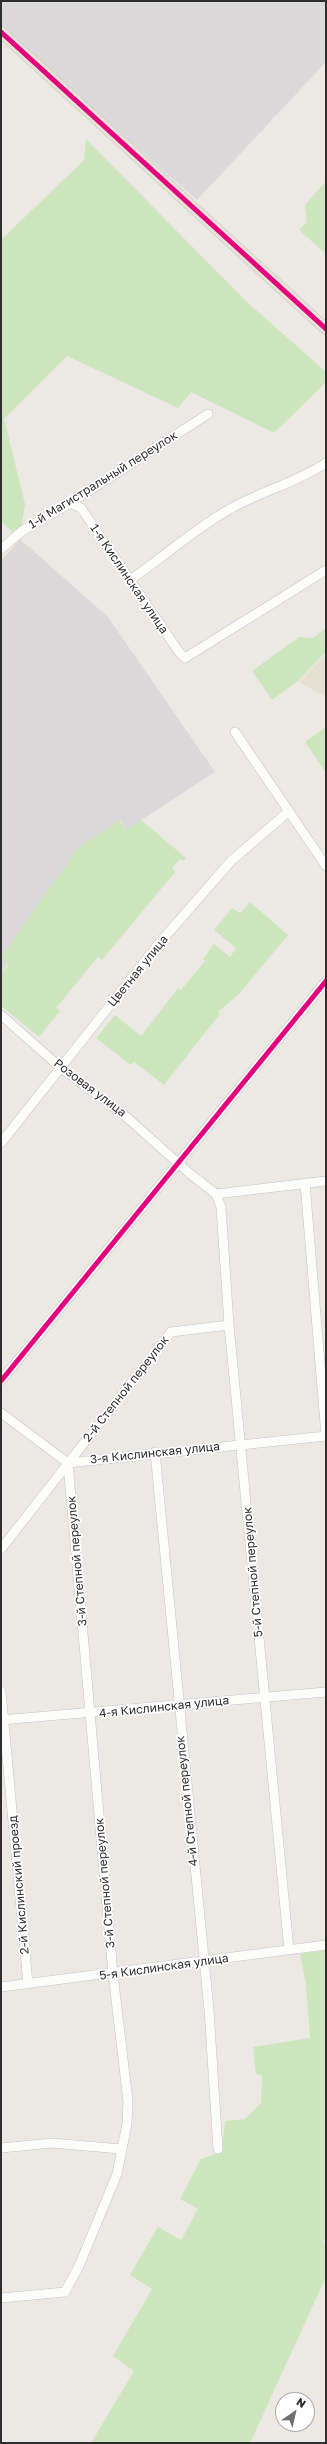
<!DOCTYPE html>
<html>
<head>
<meta charset="utf-8">
<style>
  body { margin:0 }
  #map { position:relative; width:327px; height:2444px; overflow:hidden; background:#ece8e4; font-family:"Golos Text",sans-serif }
  canvas { display:block }
  .frame { position:absolute; inset:0; border:2px solid #2e2e2e; pointer-events:none }
  .north { position:absolute; left:275px; top:2392px; width:40px; height:40px; box-sizing:border-box; background:#fff; border:1px solid #ababab; border-radius:50%; rotate:34deg; font-size:11px; font-weight:700; line-height:16px; text-align:center; color:#2e2e2e }
  .north::after { content:''; display:block; margin:auto; width:14px; height:18px; background:#706f6e; clip-path:polygon(50% 0,100% 100%,50% 72%,0 100%) }
</style>
</head>
<body>
<div id="map">
<canvas width="327" height="2444"></canvas>
<div class="frame"></div>
<div class="north">N</div>
</div>
<script>
const context = document.querySelector('canvas').getContext('2d');
context.lineJoin = 'round';
function fillPath(path, color) {
  context.fillStyle = color;
  context.fill(path, 'evenodd');
}
function stroke(path, color, width, dash) {
  context.strokeStyle = color;
  context.lineWidth = width;
  context.lineCap = dash ? 'butt' : 'round';
  context.setLineDash(dash || []);
  context.stroke(path);
}
function label(font, color, halo, rows, align = 'center') {
  context.font = font + ' "Golos Text",sans-serif';
  context.lineWidth = 3.5;
  context.setLineDash([]);
  context.textBaseline = 'middle';
  context.strokeStyle = halo;
  context.fillStyle = color;
  for (const [text, x, y, turn = 0] of rows) {
    context.save();
    context.translate(x, y);
    context.rotate((+turn || 0) * Math.PI / 180);
    context.textAlign = isNaN(turn) ? turn : align;
    if (halo) context.strokeText(text, 0, 0);
    context.fillText(text, 0, 0);
    context.restore();
  }
}
const industrial = new Path2D(`
  M1,1H326V62L197,200L1,29Z
  M20,539L108,617L215,772L126,830L120,820L1,973V561Z`);
const education = new Path2D(`
  M326,654V697L299,682Z`);
const green = new Path2D(`
  M86,139L248,303L326,372V382L274,433L191,392L178,408L67,356L4,419L25,504L20,539L1,521V240L84,160Z
  M326,181V254L299,230L307,222L305,205Z
  M326,628V652L298,681L272,700L252,671L299,637L313,638Z
  M326,727V773L305,742Z
  M119,820L126,830L141,820L186,858L184,861L180,859L172,868L175,872L102,960L98,957L56,1008L60,1011L39,1037L1,1006V973L8,966L2,956L77,849Z
  M250,902L288,935L238,995L218,1012L220,1014L164,1085L134,1062L131,1065L96,1038L115,1015L141,1036L178,988L181,990L205,961L203,959L214,944L230,957L236,948L214,930L232,908L240,913Z
  M326,1950V2236L323,2243L326,2245V2277L250,2443H91L134,2371L113,2356L152,2289L130,2275L158,2227L181,2240L198,2209L180,2199L201,2159L222,2152L225,2121L245,2119L261,2103L262,2075L256,2074L253,2047L310,2038L306,1984L300,1954Z`);
const minor = new Path2D(`
  M70,503L81,508L179,652L185,658L326,570
  M1,549L22,531L70,503L208,414
  M130,580C162,558 197,527 230,509C261,491 296,483 326,463
  M235,732L326,866
  M1,1015L61,1068L122,1113L189,1173L216,1194L326,1181
  M1,1143L156,947L231,861L288,812
  M305,1183L326,1436
  M216,1194L221,1207L229,1325L289,1950
  M1,1381L326,981
  M1,1413L68,1463L326,1436
  M155,1452L209,2010L218,2149
  M1,1549L171,1332L229,1325
  M1,1691L28,1984
  M1,1720L326,1692
  M1,1987L326,1945
  M1,2148L52,2143L121,2149
  M1,2298L65,2292L79,2266L117,2174L127,2124L128,2101L113,1974L68,1463`);
const major = new Path2D(`
  M1,32L326,329`);
const bus1 = new Path2D(`
  M1,32L326,329
  M1,1381L326,981`);
const streetNames = [
  ["1-й Магистральный переулок",103,480,-32],
  ["1-я Кислинская улица",129,579,56],
  ["Цветная улица",138,971,-51],
  ["Розовая улица",90,1088,37],
  ["2-й Степной переулок",126,1389,-52],
  ["3-я Кислинская улица",155,1453,-6],
  ["3-й Степной переулок",77,1561,-95],
  ["5-й Степной переулок",253,1572,-95],
  ["4-я Кислинская улица",164,1707,-6],
  ["4-й Степной переулок",187,1801,-96],
  ["3-й Степной переулок",105,1883,-95],
  ["2-й Кислинский проезд",19,1885,-95],
  ["5-я Кислинская улица",164,1967,-8]
];
fillPath(industrial, '#dcd9db');
fillPath(education, '#e6e0d3');
fillPath(green, '#cee6be');
stroke(minor, '#c5c4c5', 10);
stroke(major, '#c6c5c4', 12);
stroke(minor, '#fcfcfb', 9);
stroke(major, '#e8e4d6', 11);
stroke(bus1, '#e5007d', 5);
label('12px', '#2e2e2e', '#fff', streetNames);
</script>
</body>
</html>
